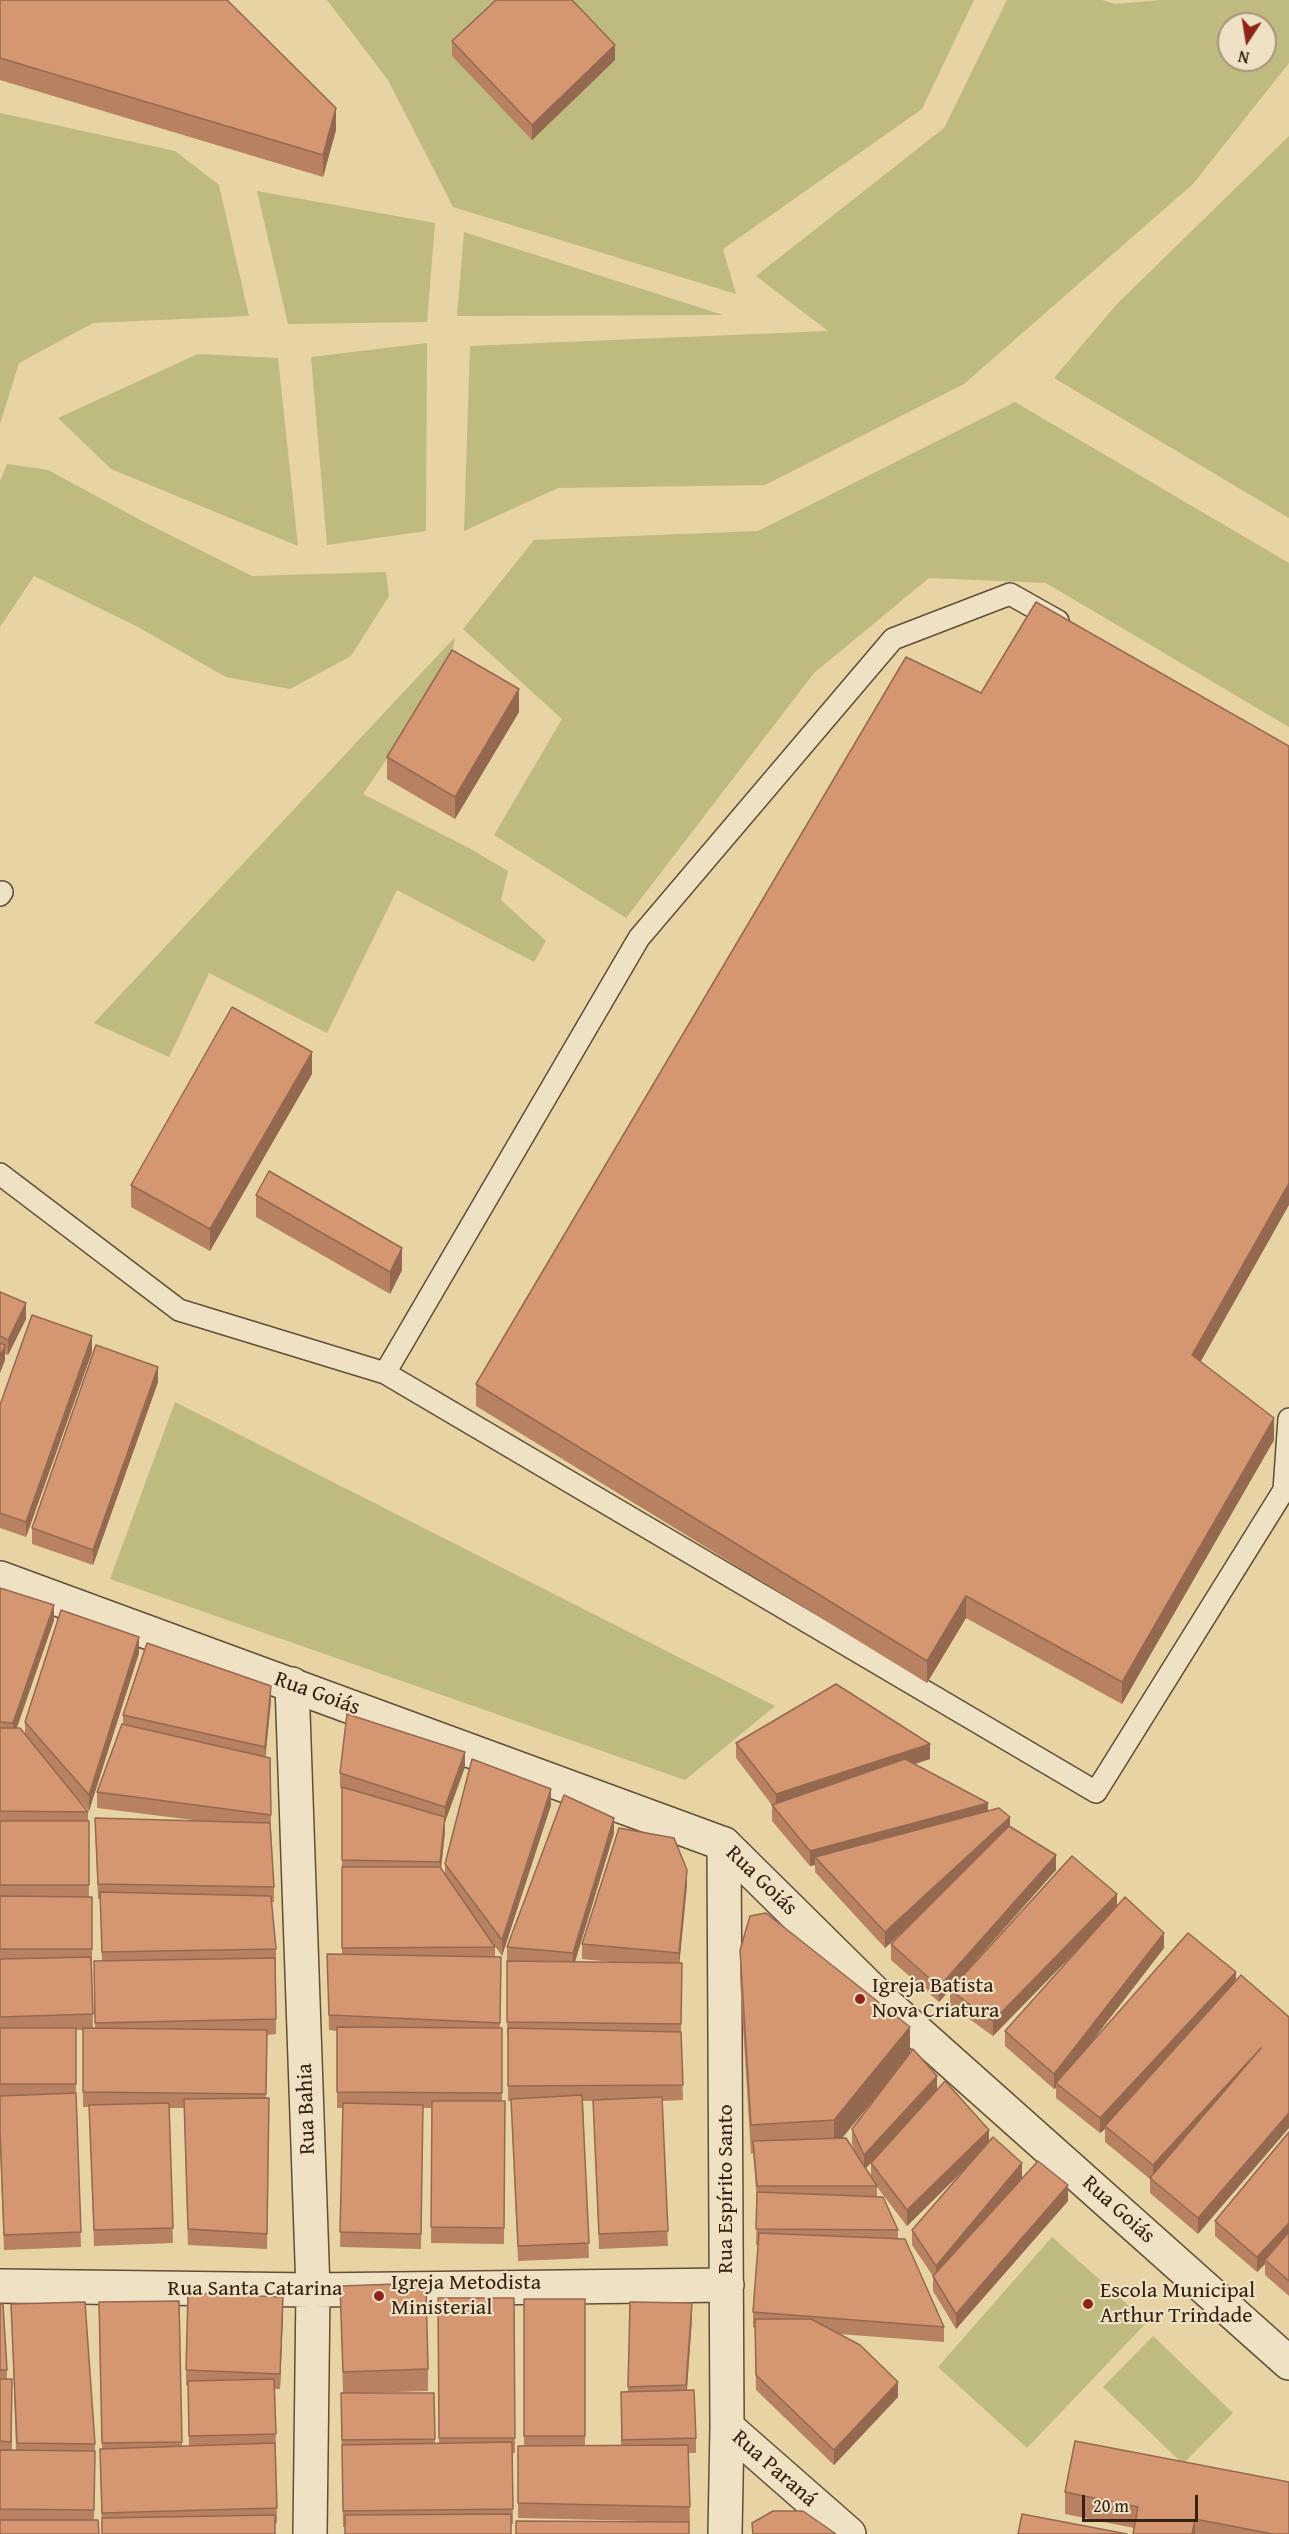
<!DOCTYPE html>
<html>
<head>
<meta charset="utf-8">
<style>
  body { margin:0 }
  #map { position:relative; width:1289px; height:2534px; overflow:hidden; background:#e7d3a4; font-family:"Gentium Book Plus",serif }
  canvas { display:block }
  .north { position:absolute; left:1217px; top:12px; width:60px; height:60px; box-sizing:border-box; background:#efe2c4; border:2px solid #a5957d; border-radius:50%; rotate:192deg; font-size:16px; font-weight:700; line-height:24px; text-align:center; color:#362113 }
  .north::after { content:''; display:block; margin:auto; width:21px; height:27px; background:#8f2418; clip-path:polygon(50% 0,100% 100%,50% 72%,0 100%) }
  .scale { position:absolute; left:1082px; top:2495px; width:116px; height:27px; box-sizing:border-box; border:3px solid #362113; border-top:0; padding-left:8px; font-size:18px; line-height:21px; white-space:nowrap; color:#362113; -webkit-text-stroke:4px #efe2c4; paint-order:stroke }
</style>
</head>
<body>
<div id="map">
<canvas width="1289" height="2534"></canvas>
<div class="north">N</div>
<div class="scale">20 m</div>
</div>
<script>
const context = document.querySelector('canvas').getContext('2d');
context.lineJoin = 'round';
function fillPath(path, color) {
  context.fillStyle = color;
  context.fill(path, 'evenodd');
}
function stroke(path, color, width, dash) {
  context.strokeStyle = color;
  context.lineWidth = width;
  context.lineCap = dash ? 'butt' : 'round';
  context.setLineDash(dash || []);
  context.stroke(path);
}
function label(font, color, halo, rows, align = 'center') {
  context.font = font + ' "Gentium Book Plus",serif';
  context.lineWidth = 4.5;
  context.setLineDash([]);
  context.textBaseline = 'middle';
  context.strokeStyle = halo;
  context.fillStyle = color;
  for (const [text, x, y, turn = 0] of rows) {
    context.save();
    context.translate(x, y);
    context.rotate((+turn || 0) * Math.PI / 180);
    context.textAlign = isNaN(turn) ? turn : align;
    if (halo) context.strokeText(text, 0, 0);
    context.fillText(text, 0, 0);
    context.restore();
  }
}
const green = new Path2D(`
  M327,0H974L922,109L723,249L736,294L453,207L388,80Z
  M1007,0H1102L1115,4L1161,0H1289V63L1193,184L964,384L765,485L558,488L464,531L470,346L828,331L756,276L944,128ZM1229,24H1265V60H1229Z
  M0,113L175,151L219,185L249,316L93,323L19,363L0,424Z
  M1289,136V518L1054,378L1117,304Z
  M257,191L435,223L427,322L288,324Z
  M464,232L723,315L457,316Z
  M427,343L426,531L327,545L311,357Z
  M198,354L278,358L298,546L111,469L58,418Z
  M1015,402L1289,563V727L1046,583L929,578L814,673L626,918L494,835L562,719L463,629L534,540L758,531Z
  M7,464L48,470L146,523L252,576L386,572L389,596L351,656L290,689L226,677L138,627L34,576L0,627V481Z
  M455,637L449,667L363,794L469,848L508,871L501,900L546,941L534,962L397,890L327,1033L209,973L169,1057L94,1023Z
  M175,1402L775,1706L685,1780L110,1579Z
  M1052,2237L1147,2322L1027,2448L938,2367Z
  M1153,2336L1233,2413L1183,2464L1103,2387Z`);
const service = new Path2D(`
  M1058,621L1010,594L893,639L639,938L385,1373L1096,1792L1284,1490L1289,1419
  M0,895L2,892
  M0,1174L179,1310L385,1373`);
const minor = new Path2D(`
  M292,1684L313,2290L310,2534
  M724,1844L727,2427L725,2534
  M0,2286L313,2290L727,2285
  M727,2427L849,2534`);
const tertiary = new Path2D(`
  M0,1578L724,1844L885,2003L1289,2363`);
const wall = new Path2D(`
  M0,0L336,130L323,177L0,80Z
  M452,41L615,60L532,140L452,56Z
  M519,712L455,819L387,779V757Z
  M312,1074L210,1251L131,1207V1185Z
  M256,1195L402,1270L390,1294L256,1217Z
  M0,1292L26,1319L8,1355L5,1354V1360L0,1373Z
  M92,1352L26,1537L0,1528V1405Z
  M1200,1362L1274,1440L1122,1704L966,1618L927,1683L476,1406V1384Z
  M158,1382L93,1565L32,1544V1528Z
  M0,1588L54,1620L17,1728L25,1734V1722L139,1653L89,1811L63,1782L88,1812L89,1897H92V1964L93,2028H95L94,1961H102L100,1899H98L95,1818L201,1821L97,1808V1792L123,1724V1715L271,1701L265,1757L270,1758L271,1830L274,1887V1902H271L276,1949V2034L267,2035L266,2098H269L267,2249L188,2245L184,2108H169L173,2243L94,2246L89,2107H83V2030H76V2099L81,2247L4,2250L0,2145Z
  M736,1743L930,1759L914,1764L988,1811L1010,1827L1056,1870L976,1960L1117,1906L1164,1948L1087,2048L1236,1972L1198,2234L1150,2193V2179L1105,2142V2129L1100,2133L1056,2098V2088L1054,2089L1005,2046V2031L1085,1942L993,2036L950,2005V1990L939,2002L891,1960V1944L925,1911L885,1948L815,1872V1865L810,1866L772,1821V1805L736,1758Z
  M465,1767L445,1822V1832L441,1869L445,1875V1864L551,1805L502,1956L490,1939L495,1947V1957H501L500,2028H502V2101H505L504,2244L431,2243L432,2108H423L421,2249L340,2247L343,2108H337V2031L329,2030L327,1954H342V1789L340,1788V1773Z
  M614,1833L575,1962L622,1963L582,1959V1944L687,1885L679,1963H682L681,2032L683,2100L662,2101L668,2246L599,2249L593,2101H583L589,2258L518,2261L511,2101H508V2037H507V1947Z
  M740,1950L910,2053L937,2089L1022,2178L1068,2201L956,2329L933,2291V2276L912,2245V2230L973,2161L907,2226L877,2187V2197L898,2230V2238L944,2327V2342L839,2334L898,2397L834,2465L756,2390L755,2328L753,2327V2312L758,2245H756L757,2201L753,2153L751,2154L740,1979ZM885,2086L852,2129V2144L856,2154L842,2138ZM871,2163V2175L866,2168Z
  M1289,2132V2296L1265,2275V2264L1257,2272L1215,2236V2221Z
  M340,2286L428,2369V2391L359,2393H434L435,2443H439L438,2298H514L515,2453H512L513,2524L343,2527L341,2393H343Z
  M524,2299H585V2446H621V2392H628L630,2302L692,2318L687,2390L696,2438V2453H688L690,2522L518,2518V2446H524Z
  M179,2301L182,2446H189L188,2386L186,2385V2370L283,2312L280,2389H275L277,2523L102,2534L100,2464L102,2448L99,2318Z
  M0,2304L7,2370V2379H12V2450H16L11,2304L95,2444L94,2520L0,2534Z
  M1065,2492L1289,2534H1133L1134,2528L1065,2514Z`);
const shadedWall = new Path2D(`
  M615,45V60L532,140V125Z
  M336,108V130L323,177V155Z
  M519,689V712L455,819V797Z
  M312,1052V1074L210,1251V1229Z
  M1289,1183V1205L1192,1377V1355Z
  M402,1248V1270L390,1294V1272Z
  M26,1303V1319L8,1355V1340Z
  M92,1336V1352L26,1537V1522Z
  M5,1345V1360L0,1373V1357Z
  M158,1367V1382L93,1565V1550Z
  M1274,1418V1440L1122,1704V1682Z
  M966,1596V1618L927,1683V1661Z
  M54,1605V1620L13,1738V1723Z
  M139,1637V1653L89,1811V1795Z
  M271,1686V1701L265,1762V1747Z
  M930,1744V1759L776,1810V1794Z
  M465,1752V1767L445,1822V1807Z
  M551,1789V1805L502,1956V1940Z
  M988,1803V1818L815,1857V1865L810,1866V1851Z
  M445,1817V1832L440,1877V1862Z
  M1010,1817V1832L885,1948V1932Z
  M614,1818V1833L573,1968V1953Z
  M1056,1855V1870L939,2002V1987Z
  M687,1870V1885L679,1968V1953Z
  M1117,1894V1909L993,2036V2021Z
  M1164,1933V1948L1058,2085L1056,2083V2088L1054,2089V2074Z
  M1236,1972V1987L1105,2126V2129L1100,2133V2118Z
  M910,2027V2055L834,2148V2120Z
  M1261,2048V2063L1153,2181V2165Z
  M937,2076V2091L864,2170V2155Z
  M1289,2113V2128L1198,2234V2218Z
  M989,2130V2145L907,2226V2210Z
  M1022,2163V2178L936,2281V2266Z
  M1068,2185V2201L956,2329V2314Z
  M1289,2223V2238L1265,2260V2264L1257,2272V2257Z
  M283,2297V2312L280,2389V2374Z
  M692,2303V2318L686,2401V2385Z
  M898,2382V2397L834,2465V2450Z
  M1195,2519V2534H1192Z`);
const building = new Path2D(`
  M0,0H227L336,108L323,155L0,58Z
  M496,0H572L615,45L532,125L452,41Z
  M1036,602L1289,746V1183L1192,1355L1274,1418L1122,1682L966,1596L927,1661L476,1384L906,657L981,693Z
  M452,650L519,689L455,797L387,757Z
  M232,1007L312,1052L210,1229L131,1185Z
  M269,1171L402,1248L390,1272L256,1195Z
  M0,1292L26,1303L8,1340L0,1336Z
  M32,1315L92,1336L26,1522L0,1513V1405Z
  M0,1343L5,1345L0,1357Z
  M96,1345L158,1367L93,1550L32,1528Z
  M0,1588L54,1605L13,1723L0,1722Z
  M61,1610L139,1637L89,1795L25,1722Z
  M147,1643L271,1686L265,1747L123,1715Z
  M836,1684L930,1744L776,1794L736,1743Z
  M347,1714L465,1752L445,1807L340,1773Z
  M122,1724L270,1758L271,1815L97,1792Z
  M0,1728H20L88,1812L0,1811Z
  M472,1759L551,1789L502,1940L445,1864Z
  M905,1759L988,1803L810,1851L772,1805Z
  M342,1787L445,1817L440,1862L342,1860Z
  M564,1795L614,1818L573,1953L507,1947Z
  M999,1808L1010,1817L885,1932L815,1857Z
  M95,1818L270,1823L274,1887L98,1884Z
  M0,1821H89V1885H0Z
  M1009,1826L1056,1855L939,1987L891,1944Z
  M619,1828L674,1838L687,1870L679,1953L582,1944Z
  M1072,1856L1117,1894L993,2021L950,1990Z
  M342,1867H440L495,1947L342,1948Z
  M100,1892L271,1896L276,1949L102,1952Z
  M0,1896L92,1897V1949H0Z
  M1125,1897L1164,1933L1054,2074L1005,2031Z
  M766,1913L910,2027L834,2120L751,2125L740,1950L750,1916Z
  M1188,1933L1236,1972L1100,2118L1056,2083Z
  M327,1954L501,1957L500,2023L329,2015Z
  M91,1957L93,2014L0,2017V1959Z
  M275,1958L276,2019L95,2023L94,1961Z
  M507,1961L682,1963L681,2024L507,2022Z
  M1241,1975L1289,2017V2113L1198,2218L1150,2178L1261,2048L1153,2165L1105,2126Z
  M337,2027L502,2028V2093L337,2092Z
  M0,2028H76V2084H0Z
  M83,2028L267,2030L266,2094L83,2092Z
  M508,2028L681,2032L683,2085L508,2086Z
  M913,2049L937,2076L864,2155L852,2129Z
  M945,2081L989,2130L907,2210L871,2163Z
  M76,2093L81,2232L4,2235L0,2130V2096Z
  M582,2095L589,2243L518,2246L511,2099Z
  M662,2097L668,2231L599,2234L593,2100Z
  M269,2098L267,2234L188,2229L184,2099Z
  M432,2101H505L504,2228L431,2227Z
  M169,2103L173,2228L94,2230L89,2105Z
  M343,2103L423,2105L421,2234L340,2232Z
  M1289,2132V2223L1257,2257L1215,2221Z
  M993,2137L1022,2163L936,2266L912,2230Z
  M846,2138L877,2186H757L753,2141Z
  M1038,2161L1068,2185L956,2314L933,2276Z
  M757,2192L883,2197L898,2230L756,2229Z
  M1289,2232V2281L1265,2260Z
  M759,2233L905,2239L944,2327L753,2312Z
  M426,2283L428,2369L343,2372L340,2286Z
  M188,2293L283,2297L280,2374L186,2370Z
  M438,2298H514L515,2438H439Z
  M524,2299H585V2436H524Z
  M179,2301L182,2442L102,2443L99,2302Z
  M85,2302L95,2444L17,2443L11,2304Z
  M630,2302L692,2303L686,2385L628,2387Z
  M0,2304H3L7,2370H0Z
  M755,2319H811L860,2345L898,2382L834,2450L756,2375Z
  M0,2379H12L11,2442L0,2441Z
  M274,2379L276,2434L189,2436L188,2381Z
  M694,2390L696,2438L622,2440L621,2392Z
  M341,2393H434L435,2439L342,2440Z
  M1075,2441L1289,2482V2534H1273L1195,2519L1192,2534H1133L1138,2507L1065,2492Z
  M512,2442L513,2509L343,2511L342,2445Z
  M275,2443L277,2508L102,2513L100,2449Z
  M688,2445L690,2507L518,2503V2446Z
  M0,2450L95,2451L94,2510L0,2509Z
  M773,2511H803L836,2534H753L752,2523Z
  M511,2514V2534H345V2515Z
  M1022,2514L1127,2534H1018Z
  M275,2515V2534H102V2518Z
  M0,2520H98L99,2534H0Z
  M516,2521L689,2522V2534H516Z`);
const markers = [
  [860,1999,6,"#8f2418"],
  [379,2296,6,"#8f2418"],
  [1088,2304,6,"#8f2418"]
];
const streetNames = [
  ["Rua Goiás",317,1694,20],
  ["Rua Goiás",761,1881,44],
  ["Rua Bahia",307,2109,-92],
  ["Rua Espírito Santo",726,2189,-90],
  ["Rua Goiás",1118,2210,42],
  ["Rua Santa Catarina",255,2289],
  ["Rua Paraná",774,2469,41]
];
const poiNames = [
  ["Igreja Batista",872,1986],
  ["Nova Criatura",872,2011],
  ["Igreja Metodista",391,2283],
  ["Ministerial",391,2308],
  ["Escola Municipal",1100,2291],
  ["Arthur Trindade",1100,2316]
];
fillPath(green, '#beba80');
stroke(service, '#624e37', 24);
stroke(minor, '#624e37', 36);
stroke(tertiary, '#624e37', 36);
stroke(service, '#efe2c4', 21);
stroke(minor, '#efe2c4', 33);
stroke(tertiary, '#efe2c4', 33);
fillPath(wall, '#b78162');
fillPath(shadedWall, '#956950');
fillPath(building, '#d59672');
stroke(building, '#956950', 1.5);
for (const [x, y, r, color] of markers) {
  const dot = new Path2D();
  dot.arc(x, y, r, 0, 2 * Math.PI);
  context.fillStyle = color;
  context.fill(dot);
  stroke(dot, '#efe2c4', 2);
}
label('22px', '#362113', '#efe2c4', streetNames);
label('22px', '#362113', '#efe2c4', poiNames, 'left');
</script>
</body>
</html>
